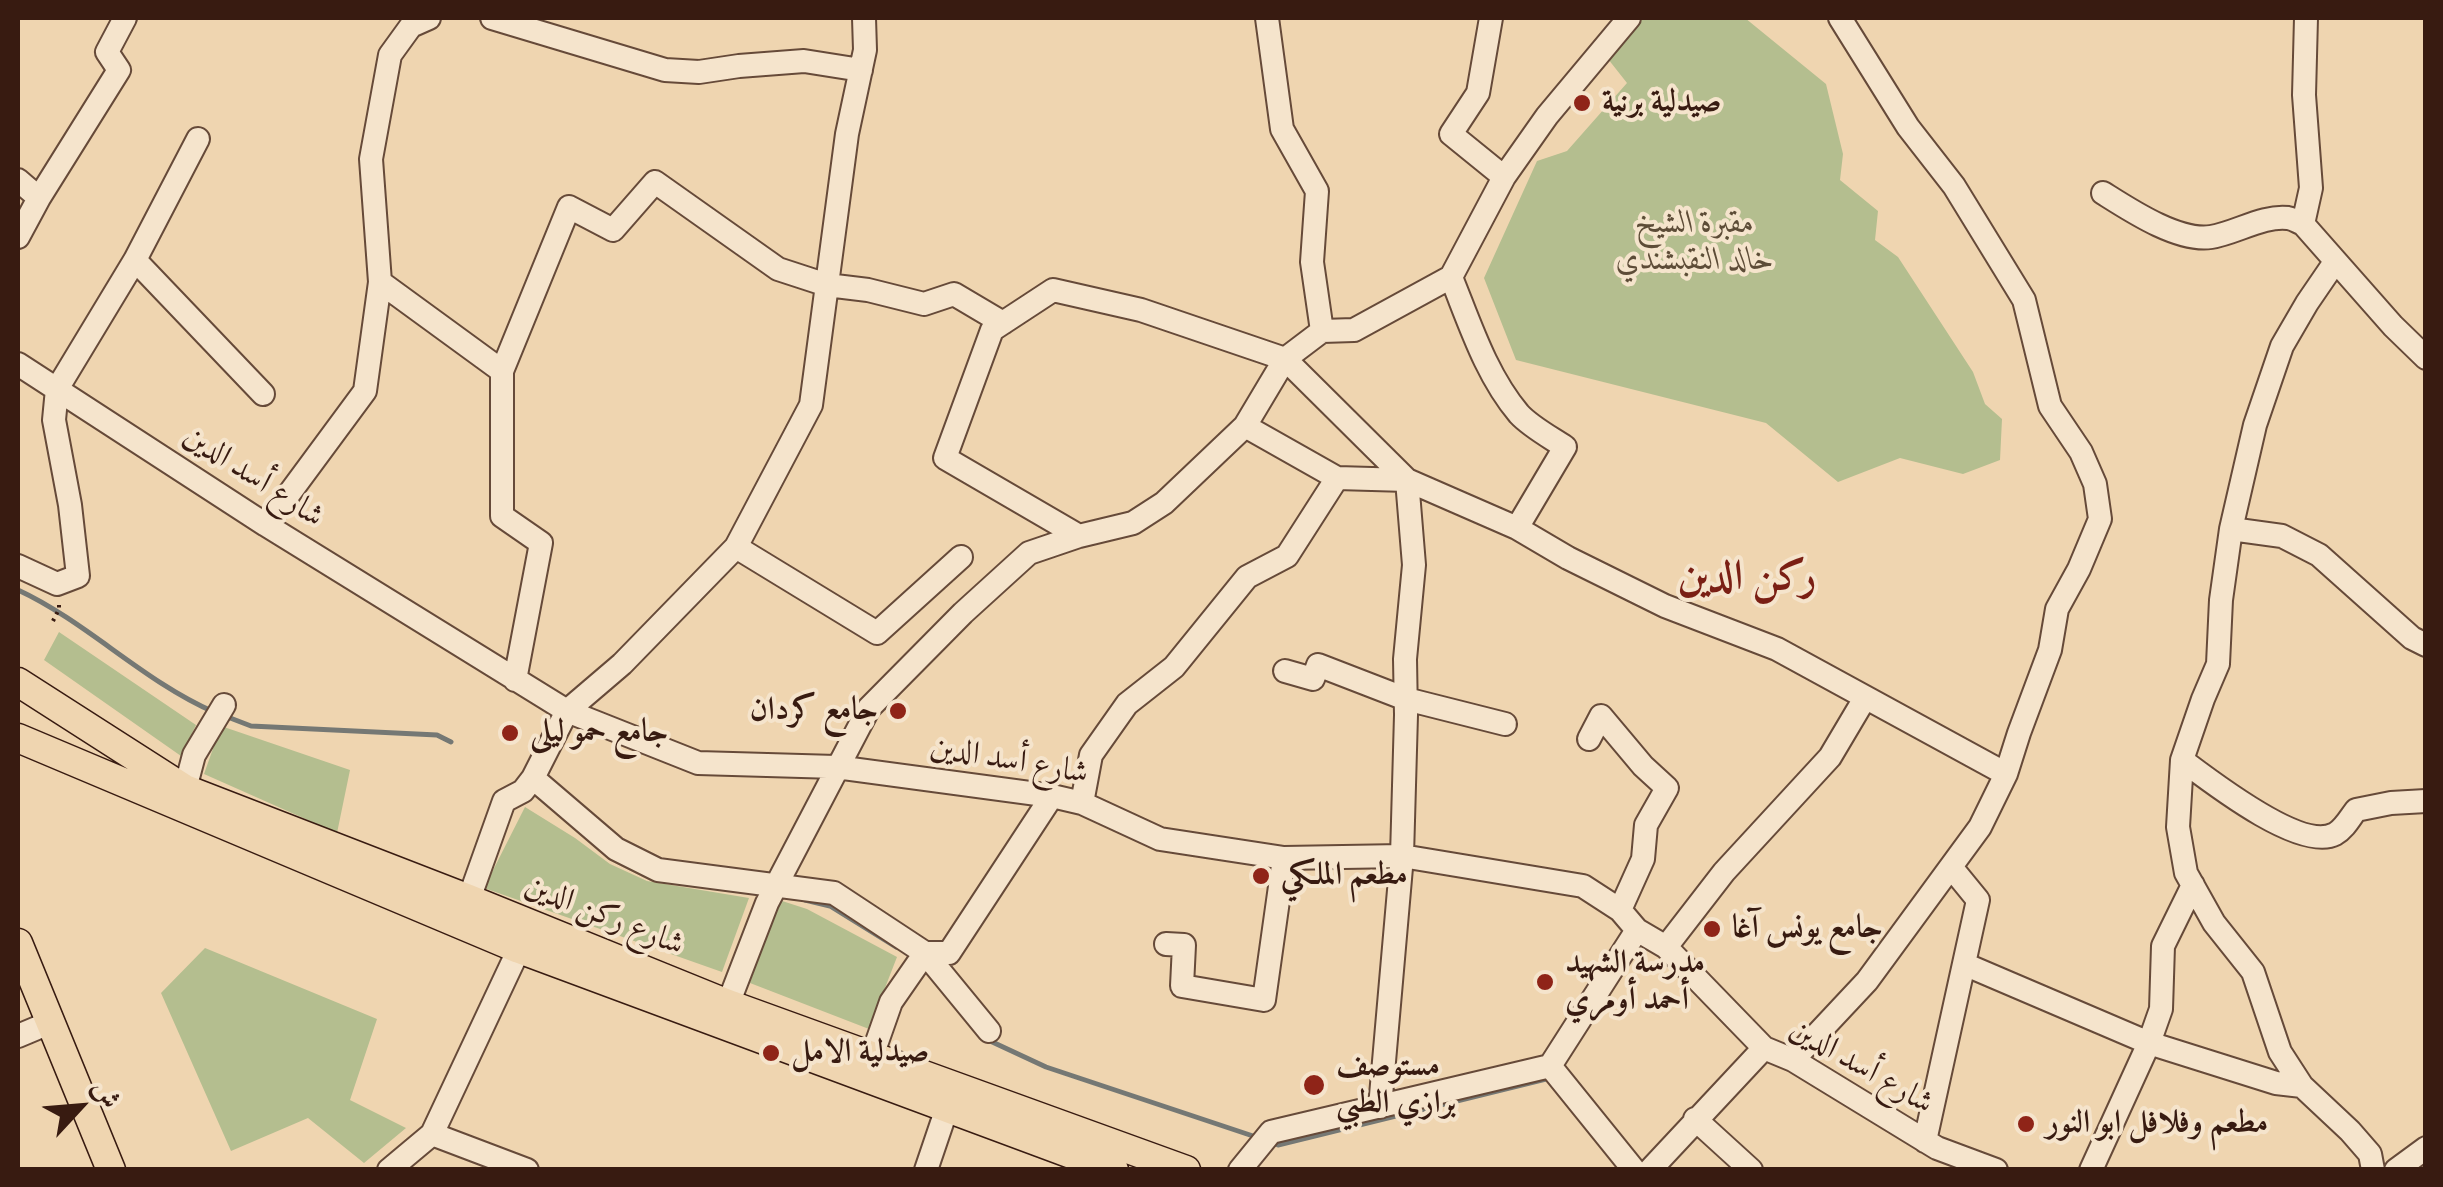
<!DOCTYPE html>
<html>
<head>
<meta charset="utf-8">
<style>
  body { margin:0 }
  #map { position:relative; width:2443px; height:1187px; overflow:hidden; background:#efd5b0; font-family:"Gentium Book Plus",Amiri,serif }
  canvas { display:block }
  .frame { position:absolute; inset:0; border:20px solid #381b11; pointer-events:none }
  .north { position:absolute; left:30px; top:1057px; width:100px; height:100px; -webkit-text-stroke:8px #f5e4cc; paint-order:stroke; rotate:64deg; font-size:28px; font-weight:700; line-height:40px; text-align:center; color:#381b11 }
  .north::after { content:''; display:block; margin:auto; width:35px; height:45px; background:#381b11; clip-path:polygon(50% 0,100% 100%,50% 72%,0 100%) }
</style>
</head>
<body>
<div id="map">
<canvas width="2443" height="1187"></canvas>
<div class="frame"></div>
<div class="north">ش</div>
</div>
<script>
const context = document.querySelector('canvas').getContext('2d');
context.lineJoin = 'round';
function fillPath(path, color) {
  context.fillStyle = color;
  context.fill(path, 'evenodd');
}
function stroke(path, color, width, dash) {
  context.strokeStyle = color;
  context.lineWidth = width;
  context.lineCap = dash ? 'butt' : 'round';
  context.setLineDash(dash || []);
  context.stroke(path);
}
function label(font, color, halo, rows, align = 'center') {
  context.font = font + ' "Gentium Book Plus",Amiri,serif';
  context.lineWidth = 8;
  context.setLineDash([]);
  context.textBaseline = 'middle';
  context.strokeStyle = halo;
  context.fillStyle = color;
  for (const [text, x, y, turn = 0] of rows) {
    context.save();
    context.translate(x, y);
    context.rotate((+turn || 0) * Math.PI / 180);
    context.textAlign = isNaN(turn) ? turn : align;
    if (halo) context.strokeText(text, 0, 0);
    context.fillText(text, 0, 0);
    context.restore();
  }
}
const green = new Path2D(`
  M1628,18H1745L1826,84L1843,154L1840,180L1878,211L1875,240L1898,257L1973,372L1985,404L2002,419L2000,460L1963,474L1900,458L1838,482L1766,423L1516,360L1484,278L1537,161L1567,151L1627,83L1597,45Z
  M59,632L196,725L181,756L44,660Z
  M221,726L350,770L337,833L204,774Z
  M525,807L575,838L610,864L647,881L749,898L722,972L484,888Z
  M779,900L807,909L897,957L869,1029L750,983Z
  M205,948L377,1019L350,1100L406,1128L364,1163L308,1118L231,1151L161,993Z`);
const stream = new Path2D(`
  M18,590C87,622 143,681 214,712
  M225,716L251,726L437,735L451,742
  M805,900L830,906L896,947
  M988,1040L1046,1067L1259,1138
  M1270,1142L1278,1145L1550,1078`);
const path = new Path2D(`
  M53,621L59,609V603`);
const minor = new Path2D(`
  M492,18L665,70L699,72L739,66L804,61L861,70
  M1267,18L1282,129L1317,191L1312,262L1322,331
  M1491,18L1478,93L1451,134L1504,177
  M18,180L39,198L18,237
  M2103,193C2130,210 2178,242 2211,237C2236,233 2263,215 2288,218C2294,219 2298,222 2303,224L2393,326L2426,358
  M39,198L119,70L107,52L125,18
  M2303,224L2311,188L2304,95L2306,18
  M135,260L263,394
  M2335,262L2307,303L2282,346L2255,425L2231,529L2221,600L2218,664L2203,699L2182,760L2178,827L2186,873L2214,923L2253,972L2280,1052L2302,1086L2350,1131L2370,1154L2373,1170
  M1451,277C1470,324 1486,375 1519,414C1531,427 1550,437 1565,447L1517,528
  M380,282L502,371V516L541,543L515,680
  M18,364L266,525L567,711L698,763L836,767L1052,796L1082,803L1160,839L1284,858L1402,856L1583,886L1620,910L1637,930L1666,947L1764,1048L1793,1060L1937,1148L1996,1170
  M502,371L569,207L613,230L655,182L778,269L827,285L868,290L924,304L954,294L1003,323
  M1245,426L1337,478L1407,480L1517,528L1568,558L1665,606L1777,649L2006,774
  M266,525L365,391L380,282L371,159L390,55L411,26L429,18
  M2231,529L2282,536L2319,555L2412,638L2426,645
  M1079,536L945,458L992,330L1053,290L1141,310L1285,359L1407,480L1414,565L1405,659L1406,715L1402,856L1380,1107
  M736,547L877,633L961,557
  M18,566L57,584L78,576L70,505L54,420L57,389L135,260L198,139
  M1285,671L1313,679L1318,665L1406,699L1505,724
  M1589,739L1601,716L1643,766L1667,788L1646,825L1643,859L1620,910
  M2182,760C2210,781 2301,852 2335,834C2344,829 2350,818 2356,810L2391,803L2426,801
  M533,778L616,849L658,870L834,893L925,953L989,1031
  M185,789L194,755L224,705
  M1082,803L1091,755L1127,704L1174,667L1247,577L1287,556L1337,478
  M469,899L504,801L523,791L533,778L567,711L622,664L736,547L811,405L847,134L865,50L864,18
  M1166,944L1184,945L1182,986L1264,1000L1284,858
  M1666,947L1724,872L1830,757L1865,698
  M1964,964L2149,1043L2276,1083L2302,1086
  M728,1004L767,903L869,708L963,613L1029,553L1079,536L1133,523L1164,503L1245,426L1285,359L1322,331L1354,330L1451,277L1504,177L1547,116L1629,18
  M18,1036L49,1023
  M872,1056L891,1002L925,953H949L1052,796
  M1793,1060L1867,981L1980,827L2006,774L2019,733L2050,650L2057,609L2079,569L2100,519L2095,484L2081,452L2050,406L2024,300L1954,186L1908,127L1840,18
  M1550,1066L1634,1170
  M1695,1119L1751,1170
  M432,1134L527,1170
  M1925,1141L1978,900L1951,867
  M389,1170L432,1134L519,949
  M926,1170L947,1108
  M1240,1170L1271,1132L1550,1066L1637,930
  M1650,1170L1764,1048
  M2091,1170L2149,1043L2161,1009L2163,946L2193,885
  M2396,1170L2426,1148`);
const major = new Path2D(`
  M18,682L185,789L469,899L728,1004L1186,1170
  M18,738L519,949L1114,1170
  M18,943L111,1170`);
const markers = [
  [1582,103,10,"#8f2418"],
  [898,711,10,"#8f2418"],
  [510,733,10,"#8f2418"],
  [1261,876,10,"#8f2418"],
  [1712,929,10,"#8f2418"],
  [1545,982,10,"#8f2418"],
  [771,1053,10,"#8f2418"],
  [1314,1085,12,"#8f2418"],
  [2026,1124,10,"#8f2418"]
];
const poiNames = [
  ["صيدلية برنية",1602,103],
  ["جامع كردان",878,711,"right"],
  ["جامع حمو ليلى",530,733],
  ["مطعم الملكي",1281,876],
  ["جامع يونس آغا",1732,929],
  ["مدرسة الشهيد",1565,964],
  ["أحمد أومري",1565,1001],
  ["صيدلية الامل",791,1053],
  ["مستوصف",1336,1067],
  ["برازي الطبي",1336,1104],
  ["مطعم وفلافل ابو النور",2046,1124]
];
const parkNames = [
  ["مقبرة الشيخ",1695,224],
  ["خالد النقبشندي",1695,261]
];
const streetNames = [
  ["شارع أسد الدين",253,477,33],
  ["شارع أسد الدين",1009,761,10],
  ["شارع ركن الدين",604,916,22],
  ["شارع أسد الدين",1861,1067,30]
];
const districtNames = [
  ["ركن الدين",1747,578]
];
fillPath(green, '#b4be8f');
stroke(stream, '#757874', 5);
stroke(minor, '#664a39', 26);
stroke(major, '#381b11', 31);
stroke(path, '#381b11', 4, [2.5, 5]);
stroke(minor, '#f5e4cc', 22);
stroke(major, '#efd5b0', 28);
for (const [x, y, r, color] of markers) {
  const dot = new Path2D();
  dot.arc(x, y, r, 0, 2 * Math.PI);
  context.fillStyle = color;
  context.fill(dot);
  stroke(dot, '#f5e4cc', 4);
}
label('bold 32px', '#381b11', '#f5e4cc', poiNames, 'left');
label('italic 32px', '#5d4c37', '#f5e4cc', parkNames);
label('32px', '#381b11', '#f5e4cc', streetNames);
label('bold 42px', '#7a1f14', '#f5e4cc', districtNames);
</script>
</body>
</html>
